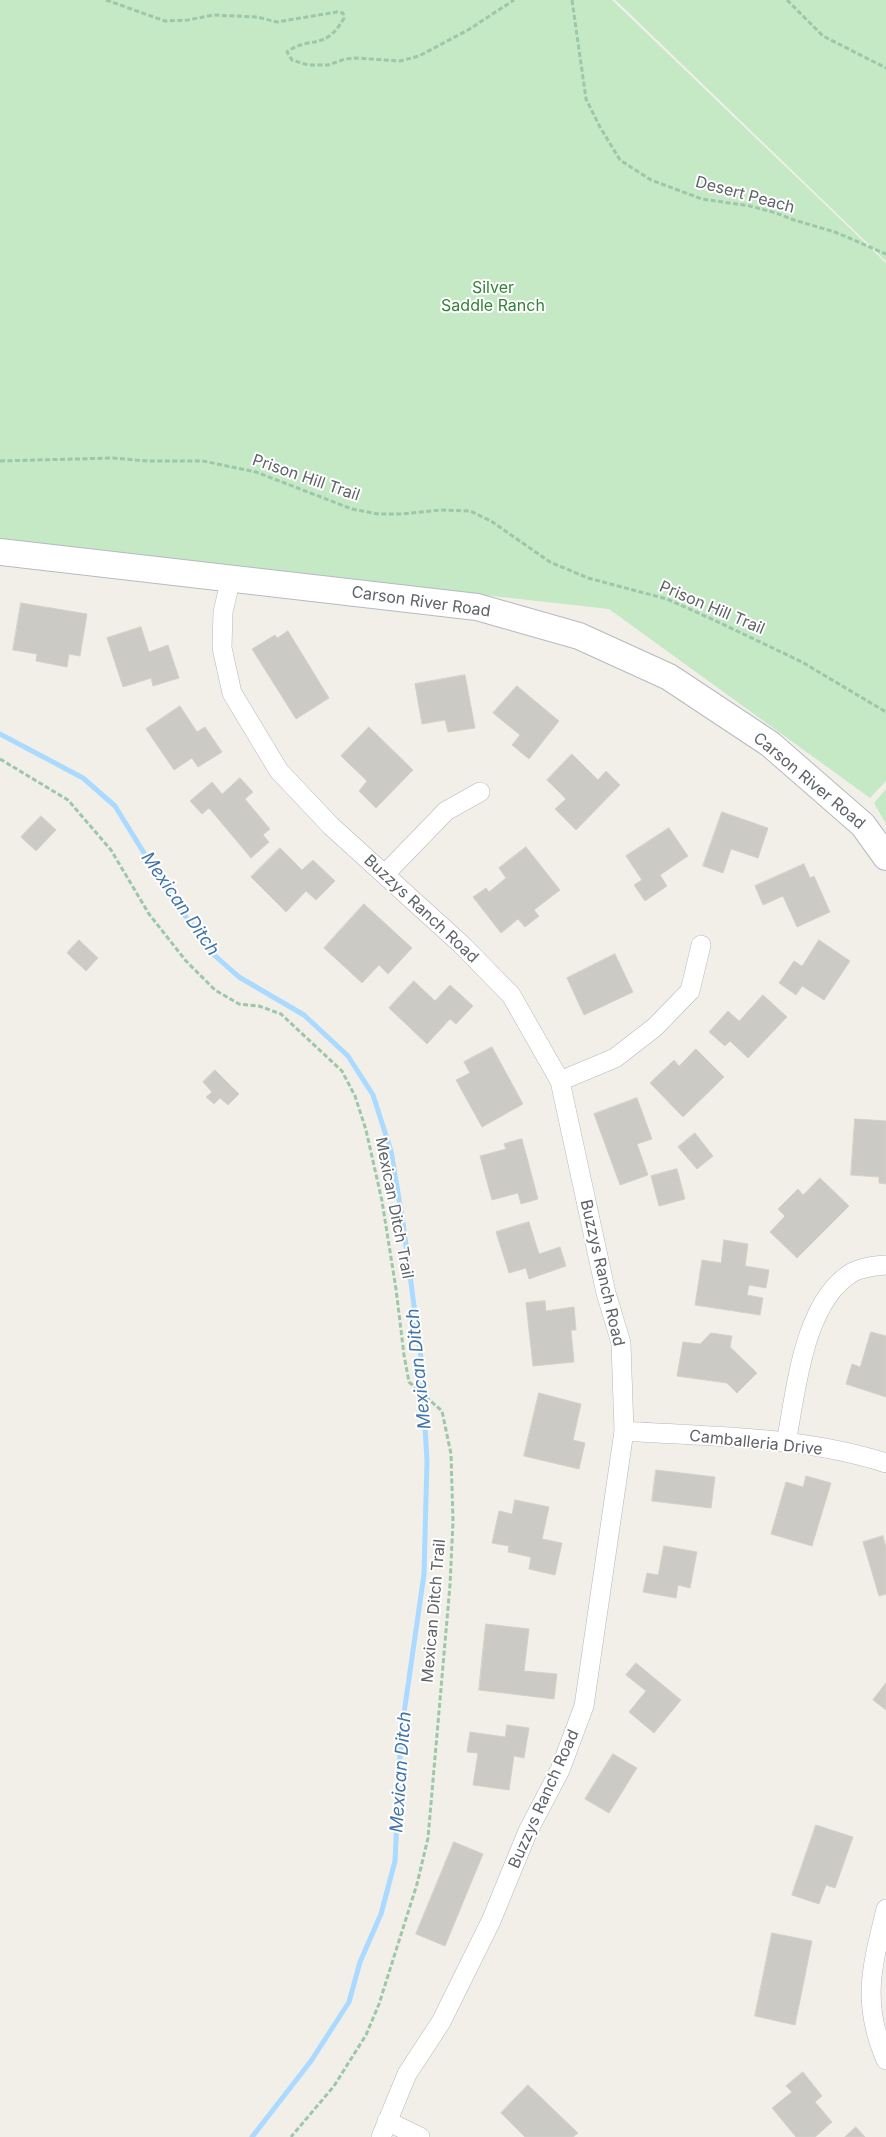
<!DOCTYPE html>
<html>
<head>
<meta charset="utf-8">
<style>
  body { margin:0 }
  canvas { display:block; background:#f1efe8 }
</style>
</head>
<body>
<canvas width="886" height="2137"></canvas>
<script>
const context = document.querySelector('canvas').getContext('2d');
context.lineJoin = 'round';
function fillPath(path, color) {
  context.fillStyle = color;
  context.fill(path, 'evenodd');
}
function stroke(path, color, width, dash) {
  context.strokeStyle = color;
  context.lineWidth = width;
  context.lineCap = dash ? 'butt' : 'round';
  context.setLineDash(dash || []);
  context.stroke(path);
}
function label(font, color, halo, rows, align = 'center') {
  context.font = font + ' Inter,sans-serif';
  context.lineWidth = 4;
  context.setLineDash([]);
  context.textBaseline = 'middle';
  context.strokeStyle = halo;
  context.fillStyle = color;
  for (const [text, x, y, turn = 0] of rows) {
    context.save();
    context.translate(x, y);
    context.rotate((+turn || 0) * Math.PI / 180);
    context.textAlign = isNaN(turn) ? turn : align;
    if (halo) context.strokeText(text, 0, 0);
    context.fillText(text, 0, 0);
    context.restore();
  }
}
const green = new Path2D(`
  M0,0H612L886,263V781L870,798L609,609L0,541Z
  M615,0H886V261L628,12Z
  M886,789V824L874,803Z`);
const stream = new Path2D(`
  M0,734L83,778L115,806L170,895L213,954L239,977L304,1015L348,1056L373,1095L391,1151L403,1223L421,1358L427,1461L424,1574L401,1734L395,1861L381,1914L360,1962L349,2002L311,2061L252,2137`);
const building = new Path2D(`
  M21,603L87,614L80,656L69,654L67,667L36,661L37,654L13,650Z
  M141,627L149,652L168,645L179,678L153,686L151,678L123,687L107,638Z
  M288,631L329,698L296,719L252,649L275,635L277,638Z
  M465,675L475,728L448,732L445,720L422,724L415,684Z
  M517,686L559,721L529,759L512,745L520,735L493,713Z
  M180,706L197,732L205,727L222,752L198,767L192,758L174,770L146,729Z
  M369,727L413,770L376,808L359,791L367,781L341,756Z
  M572,754L598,780L606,771L620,785L576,830L555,809L566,799L547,780Z
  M240,778L253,792L245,799L270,829L263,835L269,842L251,858L209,808L202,814L190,801L212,782L222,794Z
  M722,812L768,828L758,858L731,849L723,873L703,866Z
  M41,816L56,830L36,851L21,837Z
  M669,828L688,856L660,875L667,886L645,901L634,885L642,880L626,856Z
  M526,847L560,890L534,910L539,916L525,927L518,919L501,933L473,897L486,888L489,892L506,878L499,868Z
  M280,848L302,870L313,860L335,881L316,900L306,891L286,912L251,877Z
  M804,864L810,878L814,876L830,912L797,927L783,896L763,905L755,886Z
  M364,904L412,948L388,974L379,965L362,983L324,948Z
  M79,940L98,958L86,971L67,953Z
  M819,940L850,961L824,1000L802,986L796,995L779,983L794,961L802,966Z
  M615,954L633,992L584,1015L567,978Z
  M414,981L435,1001L450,985L473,1006L456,1024L450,1019L427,1044L389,1008Z
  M763,995L787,1017L748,1058L730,1041L725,1046L709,1032L728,1011L739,1021Z
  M492,1047L523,1104L482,1127L456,1080L470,1073L464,1062Z
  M696,1049L724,1077L683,1117L650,1083L674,1060L679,1066Z
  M215,1070L239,1094L228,1105L220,1098L214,1104L206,1097L212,1092L203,1082Z
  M637,1098L652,1139L637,1144L648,1175L620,1185L594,1114Z
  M855,1119L886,1121V1184L879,1183V1177L851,1175Z
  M695,1133L713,1156L697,1169L678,1147Z
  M522,1139L538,1199L521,1204L518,1193L492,1200L480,1156L506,1149L504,1144Z
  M677,1169L685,1199L659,1206L651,1176Z
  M820,1178L849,1206L797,1258L770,1232L785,1216L778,1209L798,1189L803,1195Z
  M529,1222L539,1254L560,1247L566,1266L529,1279L526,1268L509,1273L496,1232Z
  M724,1240L748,1244L745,1266L769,1270L766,1288L749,1285L747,1295L763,1298L760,1315L695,1305L702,1260L721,1263Z
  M545,1301L546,1311L574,1307L576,1330H571L574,1362L533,1366L526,1303Z
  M871,1332L886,1336V1397L846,1384L852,1364L860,1367Z
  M711,1333L732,1336L730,1347L757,1373L737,1393L727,1383L677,1376L683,1342L700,1344Z
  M539,1393L581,1404L573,1440L585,1443L579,1469L524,1456Z
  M656,1470L715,1477L711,1508L652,1501Z
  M806,1476L831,1483L812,1546L771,1534L786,1482L803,1487Z
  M515,1500L549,1507L542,1539L562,1543L555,1575L529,1569L531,1557L508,1552L509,1546L492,1543L499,1511L512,1514Z
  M883,1536L886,1548V1594L879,1596L863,1542Z
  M664,1546L697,1552L690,1588L678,1585L676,1598L643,1592L647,1573L658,1575Z
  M486,1624L529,1629L524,1671L557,1674L554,1699L479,1690Z
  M636,1663L681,1700L654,1733L629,1712L646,1691L626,1675Z
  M886,1683V1710L873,1700Z
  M507,1725L529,1728L524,1758L514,1756L509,1790L473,1785L478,1753L467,1752L470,1732L505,1737Z
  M613,1754L637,1768L609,1813L585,1799Z
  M816,1825L853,1837L835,1888L826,1885L819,1904L792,1895Z
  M454,1842L483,1854L445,1946L416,1934Z
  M772,1933L812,1941L795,2025L755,2016Z
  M803,2072L822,2096L815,2102L832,2122L815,2137H796L772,2108L792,2092L786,2086Z
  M528,2085L578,2133L573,2137H525L501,2113Z
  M856,2127L865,2137H845Z`);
const path = new Path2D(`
  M106,0L165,21L188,20L213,15L257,17L277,22L337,12L343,13L344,18C325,52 310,35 287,52L292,60L308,65H328L345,59L356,58L400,61L419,56L468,30L514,0
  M572,0L586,99L600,127L620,160L651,180L702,199L750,206L776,213L794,220L835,232L886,254
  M787,0L823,36L886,68
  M0,461L113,458L147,461H203L256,472L352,509L378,514H402L440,510L470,511L491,521L550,562L588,578L667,599L714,620L802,662L886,712
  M0,759L68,800L111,850L149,914L186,961L215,990L239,1004L259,1006L281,1014L342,1071L355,1096L366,1130L382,1201L396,1289L404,1355L409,1382L442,1411L451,1454L453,1521L450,1585L428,1838L417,1884L379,2004L366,2035L334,2086L291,2137`);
const street = new Path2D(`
  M231,578L223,612L222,648L232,693L279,771L331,826L462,945L511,995L560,1081L606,1293L621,1343L624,1431L584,1706L560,1770L528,1831L491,1921L441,2022L407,2074L381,2137
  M385,874L446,811L480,792
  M560,1081L615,1058L655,1027L690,991L701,945
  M624,1431C711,1437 803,1436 886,1463
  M786,1443C796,1392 803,1301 853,1272C863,1267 875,1266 886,1265
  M886,1909C872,1967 861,2002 886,2060
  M387,2121L420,2137`);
const secondary = new Path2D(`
  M0,552L477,607L579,636L669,677L770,744L863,825L886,857`);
const streetNames = [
  ["Desert Peach",745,195,15],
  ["Prison Hill Trail",306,478,19],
  ["Carson River Road",421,602,8],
  ["Prison Hill Trail",712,608,23],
  ["Carson River Road",809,781,40],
  ["Buzzys Ranch Road",421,909,43],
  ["Mexican Ditch Trail",394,1208,79],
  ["Buzzys Ranch Road",602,1273,77],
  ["Camballeria Drive",756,1443,6],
  ["Mexican Ditch Trail",434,1611,-85],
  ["Buzzys Ranch Road",544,1799,-66]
];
const parkNames = [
  ["Silver",493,288],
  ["Saddle Ranch",493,306]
];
const waterNames = [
  ["Mexican Ditch",180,904,55],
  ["Mexican Ditch",419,1369,-96],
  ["Mexican Ditch",401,1772,-86]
];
fillPath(green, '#c5e8c5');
stroke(stream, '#aadaff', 5);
fillPath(building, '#cccac5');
stroke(building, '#d6d1c6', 1);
stroke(street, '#b5b8bc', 20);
stroke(secondary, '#b6babf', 28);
stroke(path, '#9cc7a9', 3, [5, 2.5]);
stroke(street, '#fff', 19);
stroke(secondary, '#fff', 26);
label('16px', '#5f6368', '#fff', streetNames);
label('16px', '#348238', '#fff', parkNames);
label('italic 18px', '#4174aa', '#fff', waterNames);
</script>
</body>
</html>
